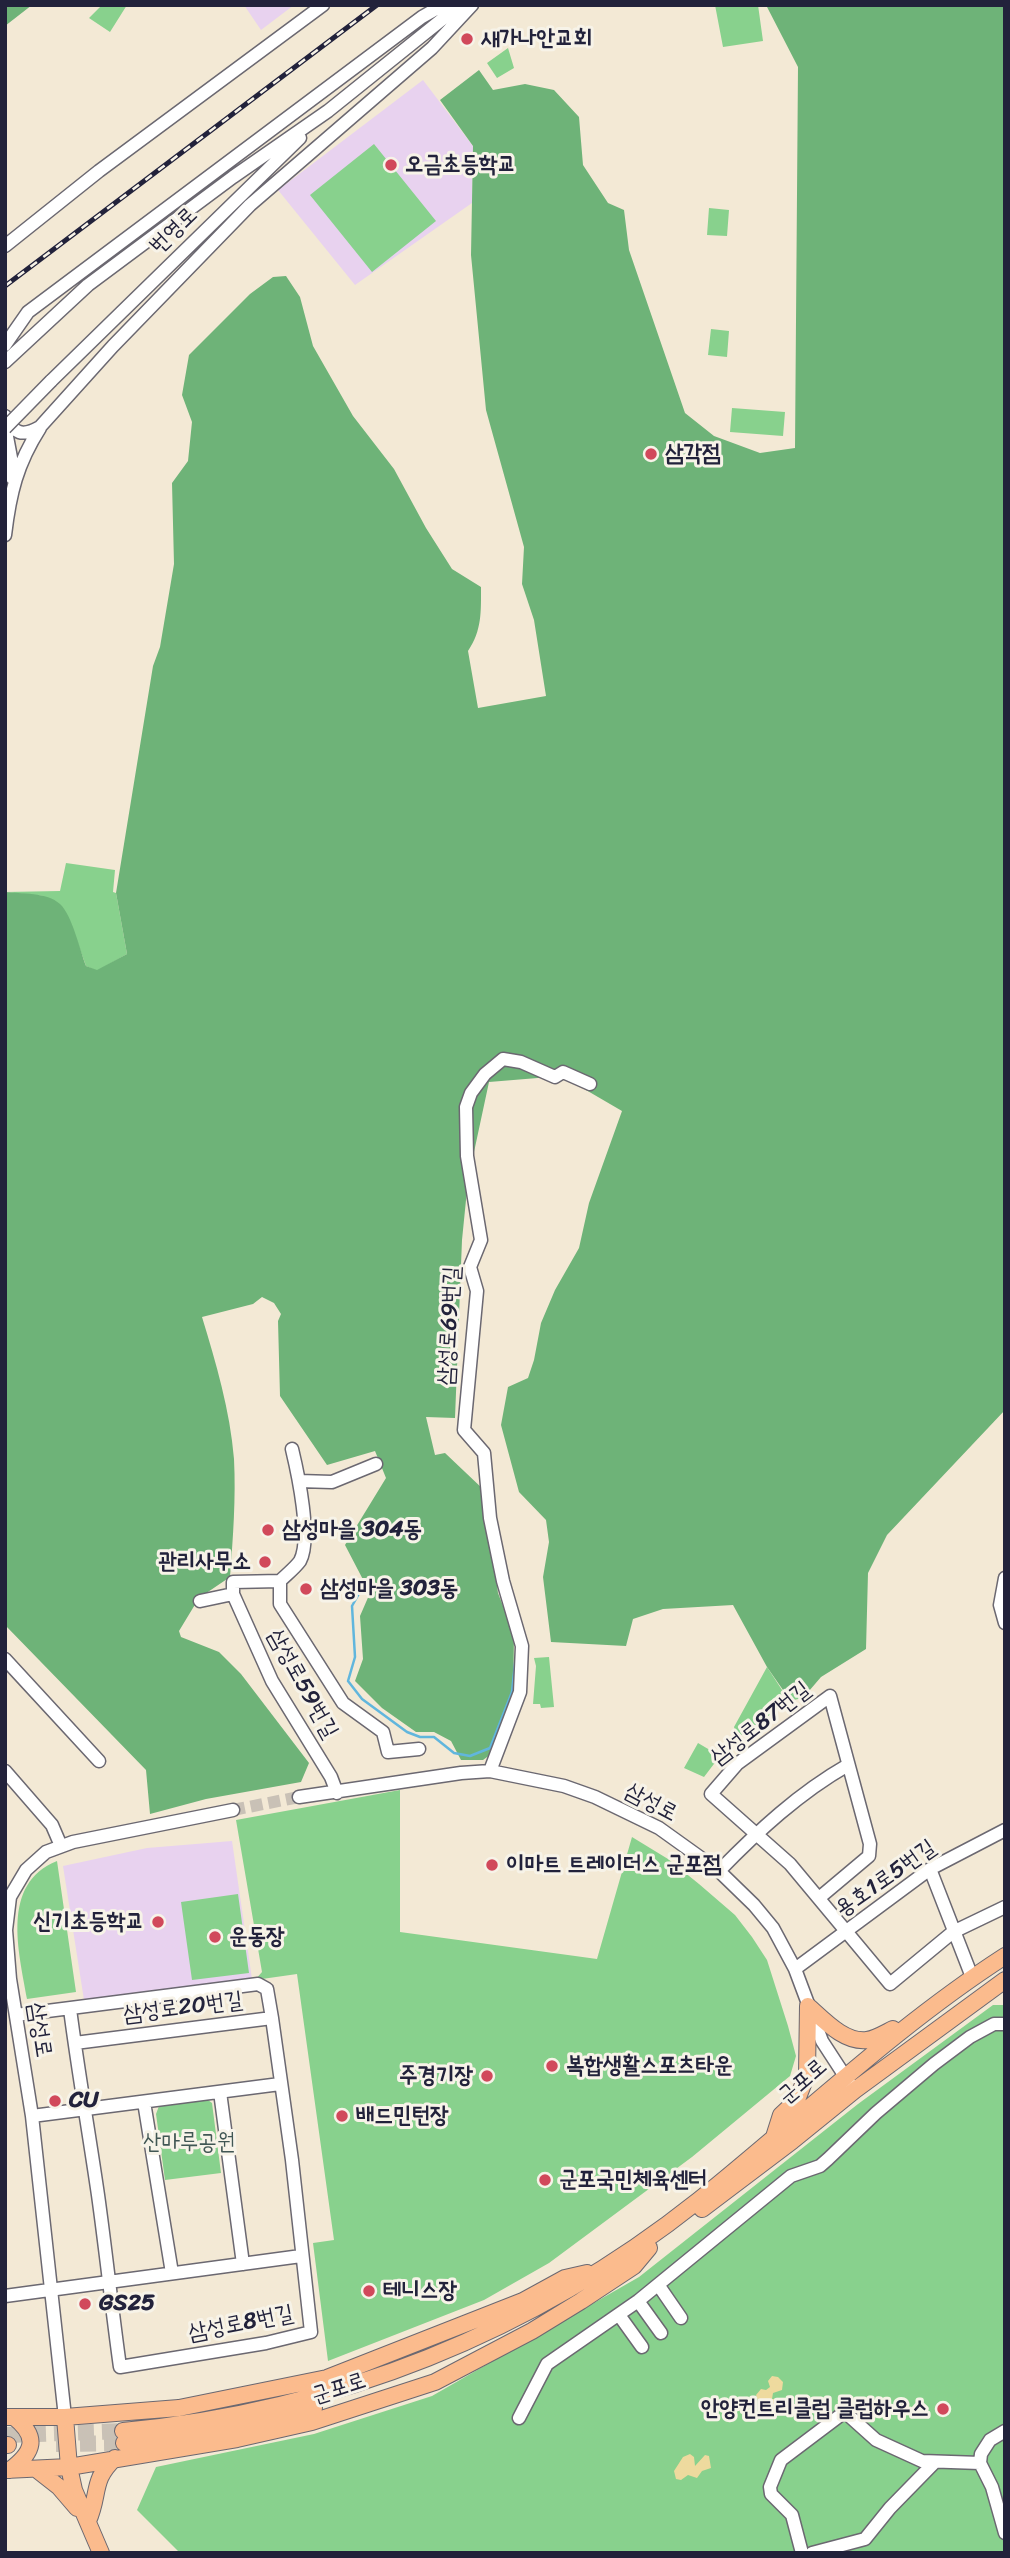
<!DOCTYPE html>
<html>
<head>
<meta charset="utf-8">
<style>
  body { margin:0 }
  #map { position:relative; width:1010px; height:2558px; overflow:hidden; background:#f3e9d5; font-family:Sriracha,sans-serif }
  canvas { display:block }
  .frame { position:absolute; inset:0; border:7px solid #22223b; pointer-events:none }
</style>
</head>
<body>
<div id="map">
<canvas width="1010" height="2558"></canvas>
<div class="frame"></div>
</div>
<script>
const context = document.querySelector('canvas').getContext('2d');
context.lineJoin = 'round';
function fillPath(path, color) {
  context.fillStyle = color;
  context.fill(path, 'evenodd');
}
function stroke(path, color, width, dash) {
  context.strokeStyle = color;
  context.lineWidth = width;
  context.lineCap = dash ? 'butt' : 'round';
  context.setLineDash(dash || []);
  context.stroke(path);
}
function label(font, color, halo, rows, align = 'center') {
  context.font = font + ' Sriracha,"Poor Story",sans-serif';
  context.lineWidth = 6;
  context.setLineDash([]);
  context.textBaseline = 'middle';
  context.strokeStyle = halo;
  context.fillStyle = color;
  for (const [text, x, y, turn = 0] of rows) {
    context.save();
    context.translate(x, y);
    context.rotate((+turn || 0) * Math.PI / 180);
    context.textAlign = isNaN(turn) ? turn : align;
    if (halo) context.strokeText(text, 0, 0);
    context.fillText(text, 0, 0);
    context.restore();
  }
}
const built = new Path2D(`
  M244,5H294L261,30Z
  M423,80L473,146L472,203L355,285L278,190Z
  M232,1841L252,1979L84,2000L63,1866L147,1848Z`);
const green = new Path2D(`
  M102,5H127L110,32L89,18Z
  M715,5H758L763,41L723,47Z
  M508,48L514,68L497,78L487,63Z
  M374,144L436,221L372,272L310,195Z
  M709,208L729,210L727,236L707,235Z
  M711,329L729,331L727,357L708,355Z
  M732,408L785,412L783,436L730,432Z
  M66,863L115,870L113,892L116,893L127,954L97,971L86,966L71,924L43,896L5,892L60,891Z
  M549,1657L554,1707L541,1708L540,1704H533L536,1666L534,1658Z
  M767,1667L782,1690H800L803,1698L789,1701L742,1735L735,1730L734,1727Z
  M698,1743L720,1756L704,1777L684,1768Z
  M400,1790V1932L597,1959L632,1837L668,1859L699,1884L735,1915L752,1937L767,1960L788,2026L796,2056L790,2076L692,2157L549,2263L484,2300L328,2361L313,2243L334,2240L297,1974L255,1980L262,1972L236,1820Z
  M57,1861L76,1992L27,1999C19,1952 0,1884 57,1861Z
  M238,1894L249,1973L192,1980L181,1902Z
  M993,2005H1005V2553H180L137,2510L156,2467L314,2434L432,2396L639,2277L858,2104Z
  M208,2100L212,2103L221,2173L165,2180L156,2114L159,2106Z`);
const forest = new Path2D(`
  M5,5H32L5,26Z
  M766,5H1005V1410L887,1535L868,1573L866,1649L821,1677L803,1698L800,1690H783L767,1667L733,1605L663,1609L633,1619L626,1646L551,1642L543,1577L549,1542L546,1520L519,1492L501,1425L508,1387L528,1378L534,1360L541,1323L555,1290L579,1248L589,1203L622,1111L562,1076L489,1082L468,1180L462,1240L455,1418L426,1417L435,1455L445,1453L484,1490L498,1593L514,1635L513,1703L494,1752L483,1760H461L451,1741L434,1732H416L382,1708L355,1681L363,1659L360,1616L370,1593L345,1545L386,1478L375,1451L327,1465L280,1396L278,1321L281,1314L274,1303L262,1297L253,1304L202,1317C216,1363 230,1410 234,1459C236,1498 233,1538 230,1577L199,1598L179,1631L181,1637L219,1652L241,1674L309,1763L301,1782L206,1799L150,1814L146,1770L5,1625V892C21,894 47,892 60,904C72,915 80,950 86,966L97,970L127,954L116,893L153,666L160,647L174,564L172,483L188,461L192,422L182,395L189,355L250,294L273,277L286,276L300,297L313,346L353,416L394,469L426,528L452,569L481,587C481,612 482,630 468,651L478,708L546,696L534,620L522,584L524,547L486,410L471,255L473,146L440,100L479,70L493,90L525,84L554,90L579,117L583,165L608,203L624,210L629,250L685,413L714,436L760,453L795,448L798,67Z`);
const sand = new Path2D(`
  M772,2376L778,2377L783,2382L782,2390L773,2393L772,2399H779L782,2403L777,2408L765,2410L760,2406L756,2395L761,2389L766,2390L770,2387L768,2381Z
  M690,2454L694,2457L695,2466L705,2455L709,2456L711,2468L702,2471L697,2478L688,2475L681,2480L676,2479L674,2471L683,2457Z`);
const stream = new Path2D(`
  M361,1590L352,1606L355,1657L348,1681L362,1699L407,1732L420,1737H434L454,1753L470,1756L490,1748L512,1692L515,1663`);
const minorTunnel = new Path2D(`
  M233,1810L299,1797`);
const majorTunnel = new Path2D(`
  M6,2435L123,2431
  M56,2444L124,2443`);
const minor = new Path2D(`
  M5,246L99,171L323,5
  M5,345L28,312L422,17L443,5
  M5,362L88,285L233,177L328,111L460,5
  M51,381L300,138
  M5,416C14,434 22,437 40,427L113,346L250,205L432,48L472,5
  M5,426L12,463V478
  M5,535C10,493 17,464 40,428
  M299,1481L332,1482L376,1464
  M1005,1578L1000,1605L1005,1623
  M280,1581V1604L343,1703L383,1732L388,1752L419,1749
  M233,1594V1582L280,1581C286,1575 295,1568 300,1561C312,1539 298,1474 292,1449
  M200,1601L233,1594L272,1681L331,1777L337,1793
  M5,1659L99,1761
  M5,1771L52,1825L61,1846
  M490,1771L520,1692L522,1646L503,1581L490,1518L484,1453L464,1430L477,1291L470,1267L481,1240L467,1156L466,1107L471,1093L485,1074L503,1059L521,1062L555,1077L563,1072L590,1084
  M299,1797L461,1773L490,1771L564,1786L595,1797L659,1828L719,1871L754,1905L773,1928L795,1969L822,2041L850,2084
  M930,1869L972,1977
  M719,1871C758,1831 799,1793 848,1765
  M819,1898L869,1856L870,1844L830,1696L737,1764L711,1794L790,1864L890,1984L953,1932L1005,1907
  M795,1969L930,1869L1005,1830
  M70,2009C78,2071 89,2133 98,2195C106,2252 112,2310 120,2367L266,2343L311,2332L292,2160L272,2018L75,2043
  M16,2015L258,1984L267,1989L272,2018
  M220,2092L243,2264
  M144,2102L172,2273
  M32,2116L280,2084
  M659,2286L681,2318
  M5,2296L301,2256
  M638,2301L661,2333
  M619,2315L642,2347
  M65,2417L32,2116L10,1979L6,1930L10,1897L26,1870L46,1852L73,1842L233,1810
  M519,2418L547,2364L638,2301L791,2176L820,2166L828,2159L876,2113L934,2064L970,2037L994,2024H1005
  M1005,2431L990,2440L981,2454L980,2463L992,2487L1005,2533
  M802,2553L792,2515L771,2494L770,2487L781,2460L842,2414H847L876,2440L922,2461L980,2463
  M812,2553L865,2539L890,2508L934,2463`);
const major = new Path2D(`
  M808,2006C823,2019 844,2043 867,2040C875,2039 885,2033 893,2029
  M774,2137L781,2115L797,2100L807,2074L808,2006
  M702,2209L792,2141L855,2090L1005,1980
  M5,2417H65L179,2408L327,2378L523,2301L565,2278L587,2273
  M65,2417L69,2467L74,2490L101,2553
  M123,2431C335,2411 532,2333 699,2200C801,2118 895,2027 1005,1956
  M124,2443C189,2435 252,2428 314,2408
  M5,2445H8
  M36,2469L59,2487L77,2508
  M5,2470L69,2467L237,2439L312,2422L435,2382L532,2331L581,2301L634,2266L649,2248
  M10,2470C34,2452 39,2437 14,2417
  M88,2521C100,2494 91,2480 115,2458`);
const rail = new Path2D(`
  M5,286L377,5`);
const minorBridge = new Path2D(`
  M5,428L51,381`);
const markers = [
  [467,39,7,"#d1495b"],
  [391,165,7,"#d1495b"],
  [651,454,7,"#d1495b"],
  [268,1530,7,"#d1495b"],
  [265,1562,7,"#d1495b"],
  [306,1589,7,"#d1495b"],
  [492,1865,7,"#d1495b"],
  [158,1922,7,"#d1495b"],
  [215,1937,7,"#d1495b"],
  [552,2066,7,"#d1495b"],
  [487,2076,7,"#d1495b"],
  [55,2101,7,"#d1495b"],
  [342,2116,7,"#d1495b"],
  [545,2180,7,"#d1495b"],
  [369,2291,7,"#d1495b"],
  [85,2304,7,"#d1495b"],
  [943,2409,7,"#d1495b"]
];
const poiNames = [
  ["새가나안교회",481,39],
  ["오금초등학교",405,165],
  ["삼각점",665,454],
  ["삼성마을 304동",282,1530],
  ["관리사무소",251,1562,"right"],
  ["삼성마을 303동",320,1589],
  ["이마트 트레이더스 군포점",506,1865],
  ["신기초등학교",144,1922,"right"],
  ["운동장",229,1937],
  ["복합생활스포츠타운",566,2066],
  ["주경기장",473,2076,"right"],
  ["CU",69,2101],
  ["배드민턴장",356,2116],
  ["군포국민체육센터",559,2180],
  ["테니스장",383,2291],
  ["GS25",99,2304],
  ["안양컨트리클럽 클럽하우스",929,2409,"right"]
];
const streetNames = [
  ["번영로",174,231,-44],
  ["삼성로69번길",450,1326,-87],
  ["삼성로59번길",302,1684,61],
  ["삼성로87번길",761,1724,-38],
  ["삼성로",651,1803,28],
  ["용호1로5번길",886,1879,-35],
  ["삼성로20번길",183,2008,-7],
  ["삼성로",39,2030,81],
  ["군포로",803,2082,-41],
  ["삼성로8번길",241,2324,-11],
  ["군포로",339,2389,-18]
];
const parkNames = [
  ["산마루공원",189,2143]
];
fillPath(built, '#e8d2ef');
fillPath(green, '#88d18d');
fillPath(forest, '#6eb378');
fillPath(sand, '#eeda9e');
stroke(stream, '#61b6dd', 2.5);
stroke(minorTunnel, '#c9c1b6', 12, [12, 6]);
stroke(majorTunnel, '#c9c1b6', 16, [16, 8]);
stroke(minor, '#6b6871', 15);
stroke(major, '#6b6871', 18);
stroke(minor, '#fff', 12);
stroke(major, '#fbbb8d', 16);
stroke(rail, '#22223b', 5);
stroke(rail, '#f7f3e8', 2.5, [8]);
stroke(minorBridge, '#6b6871', 15, []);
stroke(minorBridge, '#fff', 12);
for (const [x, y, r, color] of markers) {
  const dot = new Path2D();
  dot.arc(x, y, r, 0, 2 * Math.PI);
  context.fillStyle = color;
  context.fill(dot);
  stroke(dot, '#f7f3e8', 2.5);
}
label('bold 23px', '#22223b', '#f7f3e8', poiNames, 'left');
label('23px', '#22223b', '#f7f3e8', streetNames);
label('23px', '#415754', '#f7f3e8', parkNames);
</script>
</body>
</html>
